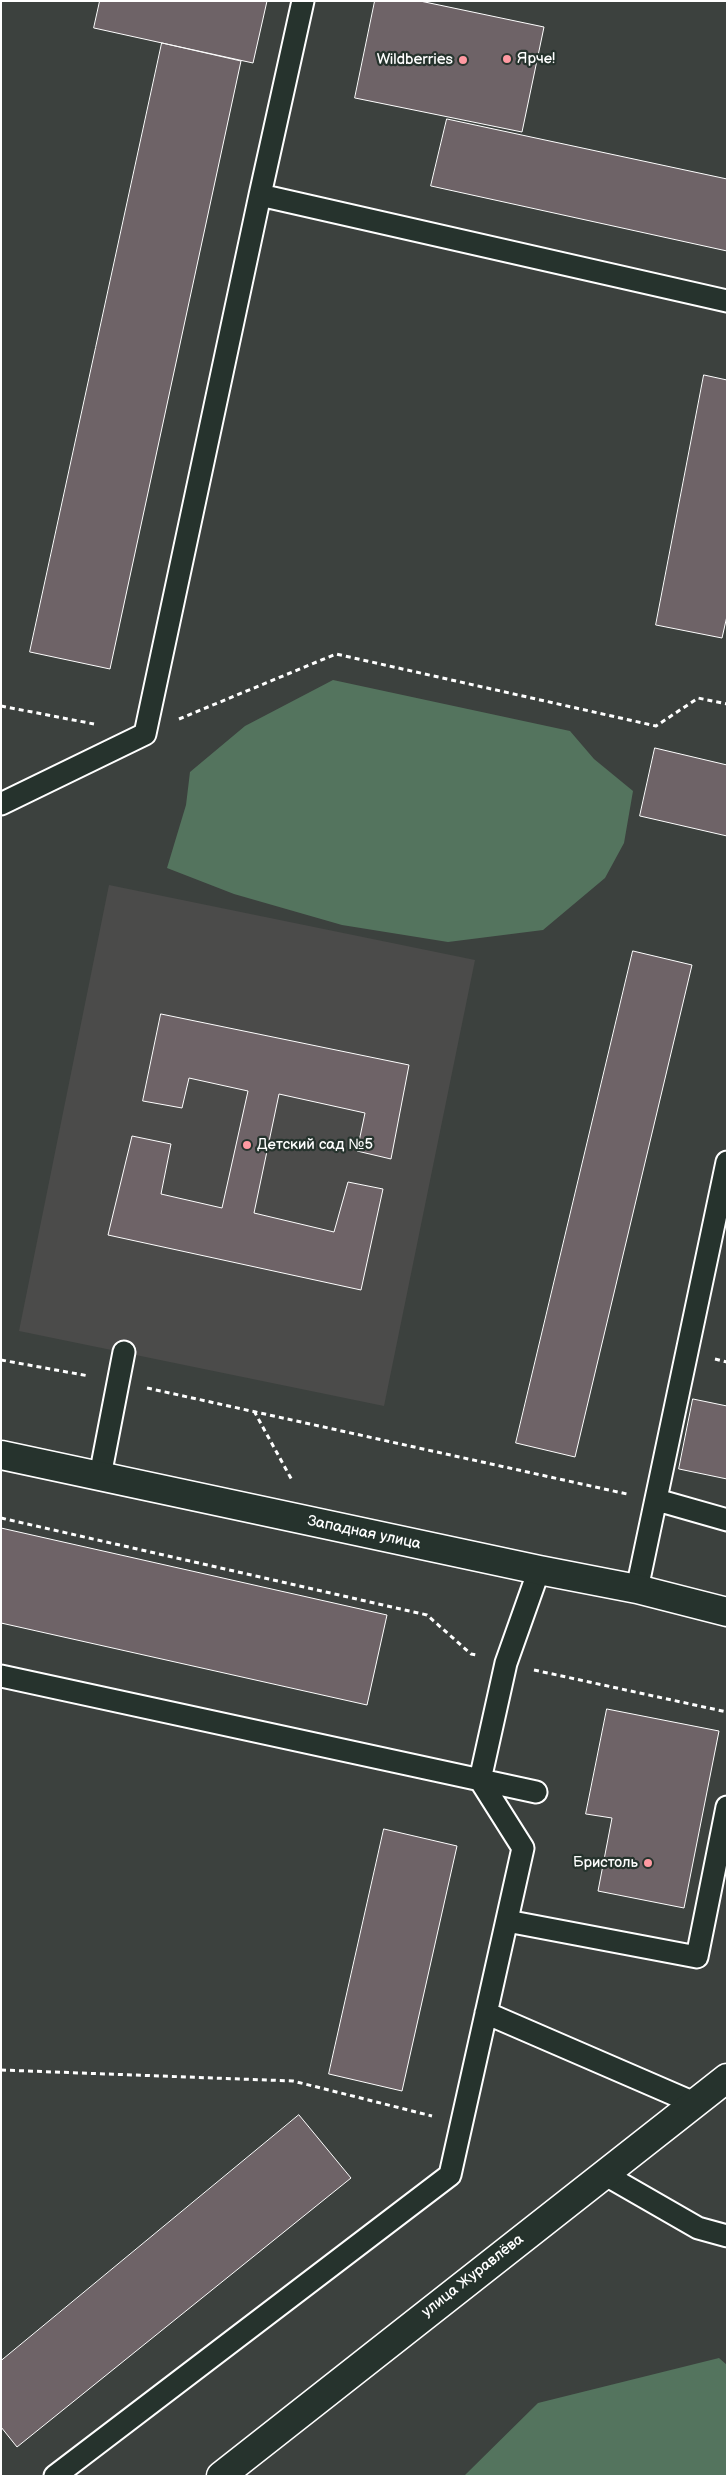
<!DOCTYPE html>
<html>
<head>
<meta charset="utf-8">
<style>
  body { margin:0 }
  #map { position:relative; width:728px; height:2477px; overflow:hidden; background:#3c413e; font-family:"Balsamiq Sans",sans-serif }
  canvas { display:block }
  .frame { position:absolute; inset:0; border:2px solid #fff; pointer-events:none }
</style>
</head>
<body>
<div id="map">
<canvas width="728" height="2477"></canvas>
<div class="frame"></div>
</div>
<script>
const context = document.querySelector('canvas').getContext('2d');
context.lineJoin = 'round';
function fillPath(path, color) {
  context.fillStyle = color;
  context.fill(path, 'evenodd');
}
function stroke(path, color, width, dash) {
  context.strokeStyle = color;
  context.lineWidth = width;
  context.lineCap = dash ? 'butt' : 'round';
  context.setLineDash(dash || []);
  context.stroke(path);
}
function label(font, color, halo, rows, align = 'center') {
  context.font = font + ' "Balsamiq Sans",sans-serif';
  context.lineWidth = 4.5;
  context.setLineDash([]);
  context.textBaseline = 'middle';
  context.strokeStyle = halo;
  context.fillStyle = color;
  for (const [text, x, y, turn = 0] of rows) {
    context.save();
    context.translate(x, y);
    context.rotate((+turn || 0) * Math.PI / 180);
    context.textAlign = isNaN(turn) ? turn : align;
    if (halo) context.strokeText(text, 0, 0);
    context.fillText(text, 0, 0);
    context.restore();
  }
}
const built = new Path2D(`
  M109,885L475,960L384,1406L19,1331Z`);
const green = new Path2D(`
  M333,680L570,731L594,759L633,791L624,843L605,878L543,930L448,942L342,925L234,894L167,868L186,805L190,772L245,726Z
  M719,2358L727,2365V2476H464L538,2403Z`);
const building = new Path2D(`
  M100,1H267L253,63L94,28Z
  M375,1H420L544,27L522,132L355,98Z
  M162,43L241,61L110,669L30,652Z
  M447,119L727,179V251L431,186Z
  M704,375L727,380V616L722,638L656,625Z
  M655,748L727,765V836L640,816Z
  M633,951L692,965L575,1457L516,1443Z
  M161,1014L409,1065L391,1159L357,1151L365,1113L279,1094L254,1213L334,1232L348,1182L383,1189L361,1290L108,1235L132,1136L171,1144L161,1194L222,1208L248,1091L189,1078L182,1108L143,1101Z
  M693,1399L727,1406V1479L679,1469Z
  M1,1528L387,1615L367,1705L1,1623Z
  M607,1709L719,1731L684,1908L598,1891L612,1818L586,1814Z
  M384,1829L457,1846L402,2091L329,2074Z
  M299,2115L351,2178L17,2447L1,2427V2361Z`);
const path = new Path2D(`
  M1,706L94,724
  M179,719L336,654L656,726L698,698L727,704
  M715,1359L727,1362
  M1,1360L89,1376
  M147,1388L627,1494
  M254,1411L293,1482
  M1,1518L427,1615L471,1654L477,1655
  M534,1670L727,1712
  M1,2070L293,2081L432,2116`);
const lane = new Path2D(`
  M303,1L260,195L727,301
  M1,804L145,734L260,195
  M100,1476L124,1352
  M657,1500L727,1520
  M637,1589L727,1162
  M1,1676L536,1792
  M507,1921L697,1957L727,1807
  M486,2013L694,2103
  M604,2174L698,2228L727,2236
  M55,2476L450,2175L523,1848L480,1780L506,1663L539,1570`);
const street = new Path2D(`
  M1,1455L539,1570L637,1589L727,1612`);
const secondary = new Path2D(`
  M221,2476L727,2078`);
const markers = [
  [507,59,5,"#ff9aa2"],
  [463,60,5,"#ff9aa2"],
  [247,1145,5,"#ff9aa2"],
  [648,1863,5,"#ff9aa2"]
];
const poiNames = [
  ["Ярче!",517,59],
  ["Wildberries",453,60,"right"],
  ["Детский сад №5",257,1145],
  ["Бристоль",638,1863,"right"]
];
const streetNames = [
  ["Западная улица",364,1533,12],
  ["улица Журавлёва",473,2276,-38]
];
fillPath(built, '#4b4b4a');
fillPath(green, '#54745e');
fillPath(building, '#6e6367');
stroke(building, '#fff', 1);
stroke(lane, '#fff', 25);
stroke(street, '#fff', 31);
stroke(secondary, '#fff', 31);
stroke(path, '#fff', 3, [5, 4]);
stroke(lane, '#26332d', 21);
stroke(street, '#26332d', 28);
stroke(secondary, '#26332d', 28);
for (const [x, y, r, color] of markers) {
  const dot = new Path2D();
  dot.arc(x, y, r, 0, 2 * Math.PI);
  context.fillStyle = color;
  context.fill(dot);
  stroke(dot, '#26332d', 2);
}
label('15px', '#fff', '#26332d', poiNames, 'left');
label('15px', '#fff', '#26332d', streetNames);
</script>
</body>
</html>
